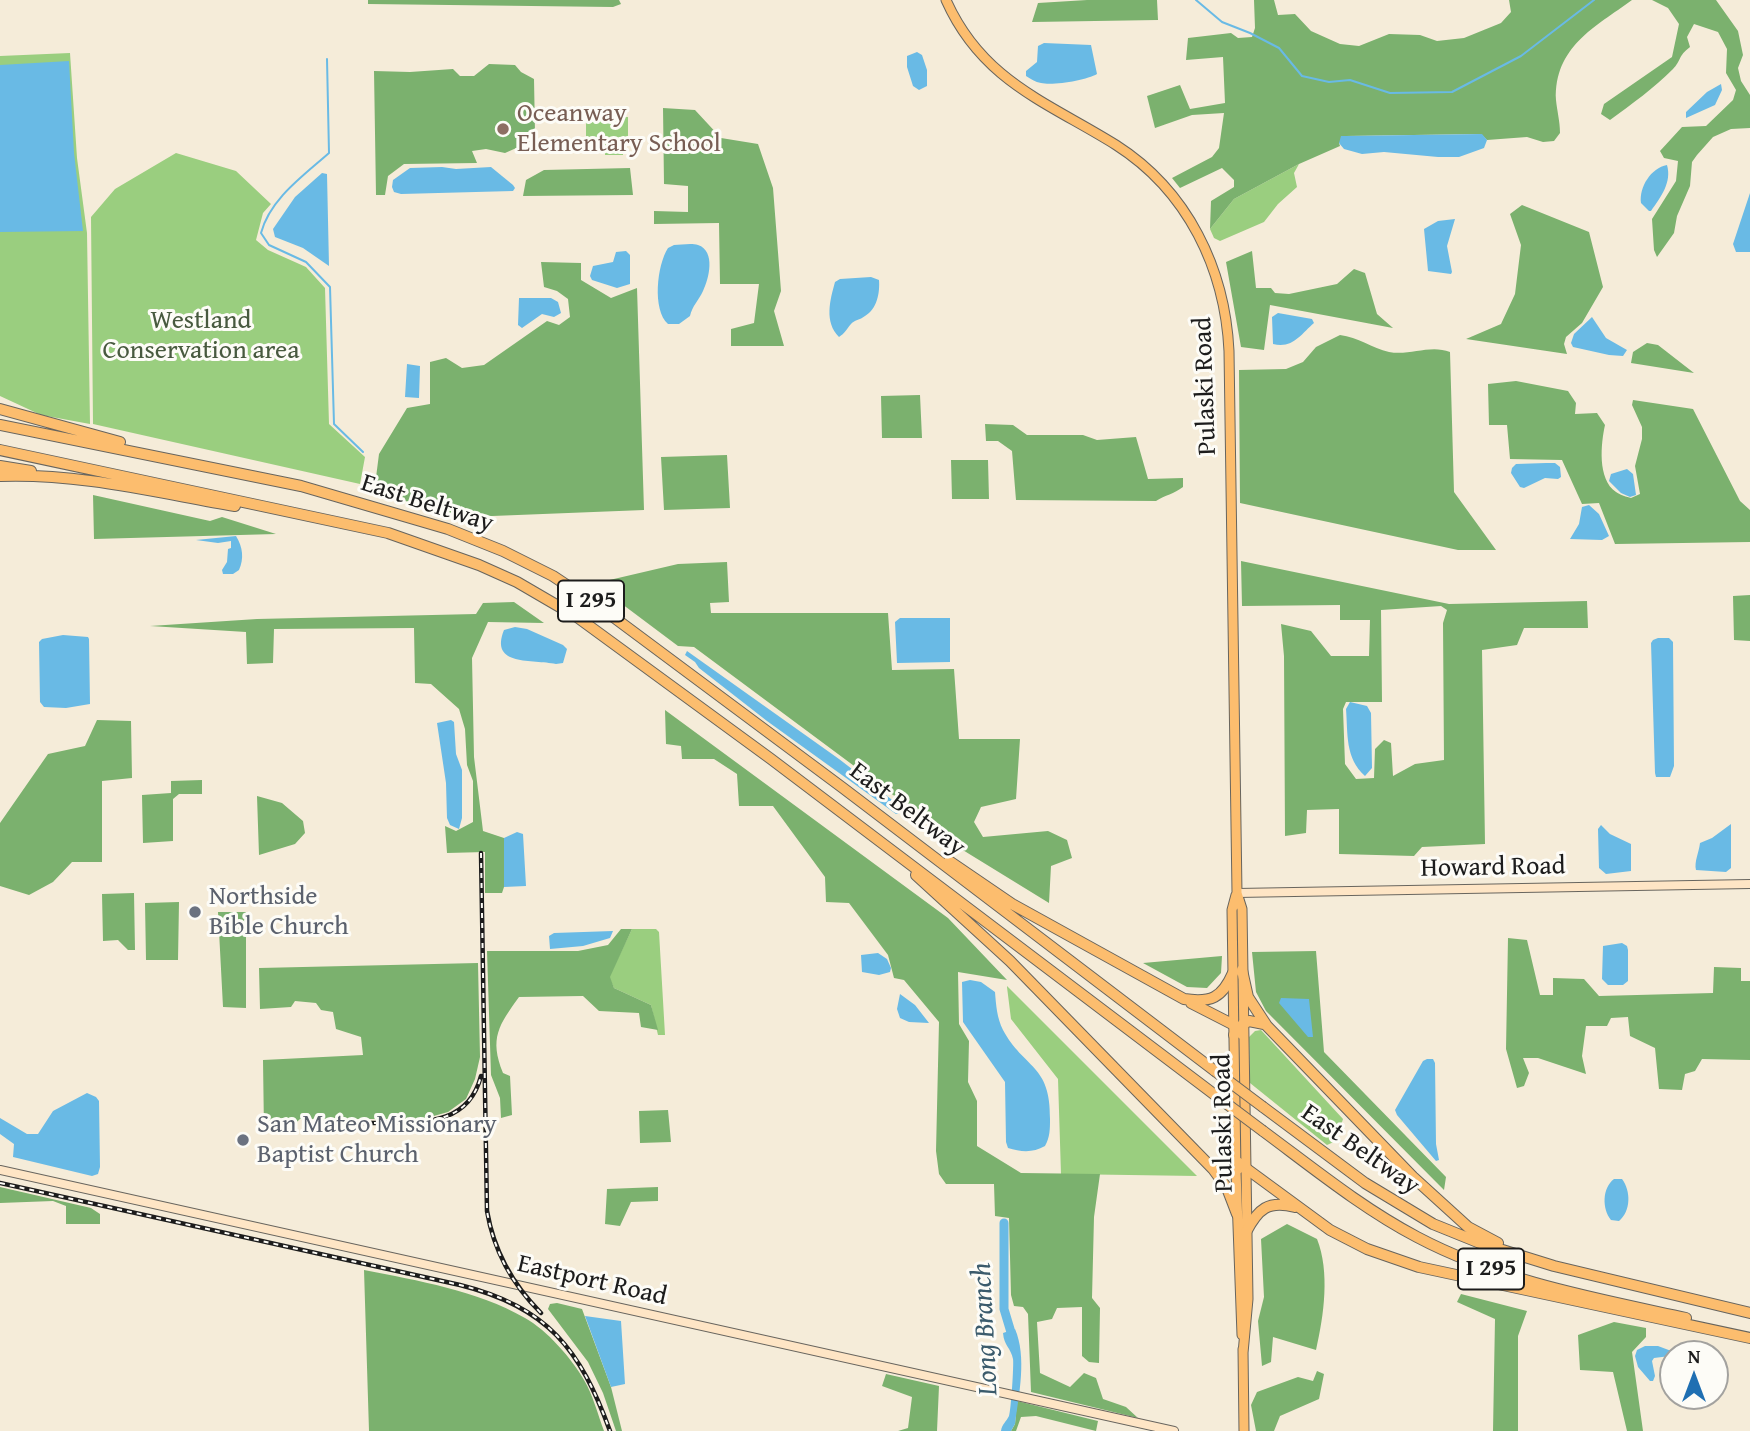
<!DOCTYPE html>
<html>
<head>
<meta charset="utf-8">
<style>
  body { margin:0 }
  #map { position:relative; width:1750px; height:1431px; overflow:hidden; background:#f5ecd9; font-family:"Gentium Book Plus",serif }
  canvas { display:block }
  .north { position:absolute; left:1659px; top:1340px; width:70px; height:70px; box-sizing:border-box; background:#fdfcf7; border:2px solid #a3a29f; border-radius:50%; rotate:0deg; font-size:19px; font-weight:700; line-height:28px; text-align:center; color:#1c1c1c }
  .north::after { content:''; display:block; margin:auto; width:24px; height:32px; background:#1f6fb2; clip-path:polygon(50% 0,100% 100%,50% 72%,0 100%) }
</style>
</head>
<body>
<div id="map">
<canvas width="1750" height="1431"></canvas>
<div class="north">N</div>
</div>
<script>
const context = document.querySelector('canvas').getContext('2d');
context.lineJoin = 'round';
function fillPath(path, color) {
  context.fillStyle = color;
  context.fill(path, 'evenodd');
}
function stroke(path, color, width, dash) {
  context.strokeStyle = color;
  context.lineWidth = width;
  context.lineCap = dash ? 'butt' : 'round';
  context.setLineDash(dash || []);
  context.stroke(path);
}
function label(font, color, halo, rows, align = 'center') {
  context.font = font + ' "Gentium Book Plus",serif';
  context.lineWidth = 6;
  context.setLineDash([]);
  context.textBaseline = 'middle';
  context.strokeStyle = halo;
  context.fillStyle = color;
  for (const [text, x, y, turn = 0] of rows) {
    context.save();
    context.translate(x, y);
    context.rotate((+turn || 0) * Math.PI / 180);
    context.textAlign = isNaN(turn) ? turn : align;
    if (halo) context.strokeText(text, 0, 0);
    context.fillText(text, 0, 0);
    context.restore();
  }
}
const green = new Path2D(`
  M70,53L77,158L87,233L90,424L41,415L0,396V56Z
  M628,117V144L623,145V155H605V149L586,148V118Z
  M176,153L236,171L271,204L263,213L256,240L268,250L306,267L325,288L329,424L365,457L360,484L93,424L91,217L115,189Z
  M1299,164L1294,173L1297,187L1278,204L1264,222L1220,241L1214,238L1210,229L1234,199Z
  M632,929H656L659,932L665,1035H658L651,1005L614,988L609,977Z
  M1007,987V986L1197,1176L1061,1174L1058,1079L1011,1019Z
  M1261,1030L1343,1119L1336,1141L1327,1145L1250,1083L1249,1037L1255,1031Z`);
const forest = new Path2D(`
  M368,0H619L621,4L613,7L368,4Z
  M1087,0H1157L1158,20L1032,22L1038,3Z
  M1254,0H1274L1278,15L1295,14L1311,31L1340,44L1359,46L1389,34L1420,35L1437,41L1464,38L1501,23L1511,12L1509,0H1632C1595,27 1554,47 1556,100C1557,111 1560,121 1560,133L1554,141L1543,142L1527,137L1487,140L1481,134L1346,136L1339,143L1340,146L1299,164L1234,199L1210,229L1211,201L1234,187V180L1222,168L1180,188L1172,178L1212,157L1219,148L1224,113L1192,115L1155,128L1147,96L1180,85L1190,109L1225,103L1223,57L1186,60L1188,38L1231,33L1238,38L1252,37L1255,28Z
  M1652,0H1716L1738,31L1743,55L1738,68L1741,81L1750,95V128L1731,129L1713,137L1697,155L1692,162L1690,186L1677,216L1674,233L1657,257L1654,250L1652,219L1676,181L1678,161L1664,158L1660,151L1682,127L1706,126L1733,100L1736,90L1726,73L1727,49L1718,32L1694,24L1687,37L1690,47C1678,56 1681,61 1673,69C1654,88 1632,104 1610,120L1601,114L1604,104L1672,57L1679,24L1668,8Z
  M489,64L515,65L521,72L534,79L535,133L530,142L505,153L486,149L472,151L477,163L404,164L388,176L385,195H376L374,71L410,72L453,69L460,76H474Z
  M663,108L695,110L721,138L758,144L773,188L781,291L774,311L784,346H731V329L754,323L759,284H720L719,223L654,224V211L688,212V186L664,184Z
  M630,168L633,195L523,196L526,180L544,170Z
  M1522,205L1589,232L1603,287L1582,323L1566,337L1564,344L1567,354L1466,339L1501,324L1515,294L1521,245L1510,214Z
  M1252,251L1256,288H1271L1275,293L1289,294L1337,284L1354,269L1365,273L1377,314L1393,328L1270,305L1264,350L1241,347L1226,262Z
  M541,262L581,263V280L611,298L637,288L644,510L467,517L374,493L379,454L407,408L430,404V362L446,358L462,368L484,365L547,321L559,325L570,317L568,299L557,291L544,287Z
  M1340,335C1358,337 1372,348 1389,352C1410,356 1430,344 1450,352L1454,492L1496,550H1458L1240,503L1239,370L1286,369L1303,362L1316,347Z
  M1647,343L1658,345L1694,373L1631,363L1633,352Z
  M1516,381L1568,391L1576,403L1575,414L1597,413L1605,425C1601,443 1597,479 1616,492C1620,495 1627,497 1631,498L1640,494L1635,466L1642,439V427L1632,405L1633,400L1693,409L1740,501L1750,510V542L1615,544L1599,503L1582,504L1562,460L1510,459L1507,425H1489L1488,384Z
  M920,395L922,438H882L881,396Z
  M985,424L1013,425L1027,435H1083L1097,440L1136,437L1148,479L1183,478V487C1174,494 1165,495 1156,501L1016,500L1012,451L998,441H986Z
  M727,455L730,508L664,510L661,457Z
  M951,460H988L989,499H952Z
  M93,495L210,521L222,517L276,534L94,539Z
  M1241,561L1449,604L1587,601L1588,628H1524L1517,645L1482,650L1485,844L1422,847L1414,856L1339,854V809L1307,810L1306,833L1285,836L1284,656L1281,624L1311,631L1331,656H1369L1370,620H1340V605L1242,606ZM1441,606L1447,610L1443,623L1444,760L1415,764L1393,776L1391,743L1384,740L1375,749L1374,778L1356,779L1345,764L1343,709L1346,702H1382L1381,610Z
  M727,562L729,602L710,603L711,613H888L892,670L954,669L959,739H1020L1016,799L981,807L974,822L983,837L1048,831L1067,840L1072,858L1051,866L1049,903L953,844L947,835L694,647L678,646L622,604L601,582L678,564Z
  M1750,595V641L1734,640L1733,596Z
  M514,602L544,623L488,622L472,658L474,757L483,831L504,838V887L502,893H485V852L447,853L445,826L456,831L473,822V781L467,765L465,729L459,709L431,684L415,683L414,628L274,629L273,663L247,664L246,632L150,626L257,619L476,614L483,603Z
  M665,710L948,918L1007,980L958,972L959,1024L969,1041L968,1082L977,1101V1146L1021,1173L1100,1174L1094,1217L1092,1298L1100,1308L1099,1363L1089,1362L1082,1356V1307L1057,1308L1052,1319L1037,1322L1040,1373L1070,1387L1084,1373L1096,1378L1103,1399L1126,1407L1138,1418L1031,1392L1028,1314L1023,1307L1014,1306L1011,1295L1009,1218L995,1216L994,1184H946L939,1174L936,1151L939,1022L904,980L894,978L888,955L849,903L826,902L825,877L773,806H739L737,774L714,759H682L681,746L666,744Z
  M97,720L131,721L132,778L102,781V862H72L53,882L29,895L0,886V823L48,754L85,746Z
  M202,780V794H179L173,799V841L143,843L142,795L171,793V781Z
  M257,796L282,803L303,821L305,833L295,844L259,855Z
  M134,893L135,950H128L118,940L103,941L102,894Z
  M179,902L178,960H146L145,903Z
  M218,912H246V1008L223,1007Z
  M621,929H632L610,977L614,988L651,1005L658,1030L641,1027L639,1013L599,1011L583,996L519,997C499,1025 489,1038 503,1073L510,1076L512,1115L501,1118L500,1098L491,1075L487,951H578L608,945Z
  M1508,938L1527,940L1540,995H1553V978L1584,979L1599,996L1713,993L1714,967L1741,968V981H1750V1060L1702,1059L1695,1071L1685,1074L1682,1090L1659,1089L1655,1048L1630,1036L1628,1017L1611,1018L1607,1026H1586L1582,1056L1586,1074L1538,1058H1523L1529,1073L1524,1086L1517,1088L1506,1049Z
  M1316,951L1324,1052L1446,1177L1444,1190L1266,1011L1256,992L1252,952Z
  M1222,956L1221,973L1207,988L1187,987L1143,963Z
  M478,963L480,1057L475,1079L466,1099L448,1112L423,1119H300L288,1130L264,1131L263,1060L363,1055L361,1037L336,1029L333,1012L321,1010L316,1003L295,1001L291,1007L260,1009L259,968Z
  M668,1110L671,1142L640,1143L639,1111Z
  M0,1187L91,1208L100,1214V1224H66V1206L53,1201L0,1203Z
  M658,1187V1201L631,1202L620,1226L605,1224L607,1189Z
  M1287,1224L1317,1239C1330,1272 1324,1315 1316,1350L1273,1337L1271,1362L1262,1366L1258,1321L1264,1297L1261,1239Z
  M364,1270C419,1281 476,1290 525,1318C547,1330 572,1359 584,1380C593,1395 598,1415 604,1431H369Z
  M1461,1294L1527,1311L1518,1336V1431H1493L1495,1319L1457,1302Z
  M557,1303L582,1309L611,1387L622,1431H616L603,1393L588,1362L548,1309L550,1304Z
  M1614,1322L1646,1328V1337L1632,1352L1643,1431H1627L1613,1372L1580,1370L1578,1335Z
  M1317,1371L1324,1374L1319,1399L1280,1416L1274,1431H1256L1251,1405L1257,1392L1298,1377L1313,1381Z
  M886,1374L939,1386L937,1431H898L908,1428L912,1397L882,1386Z
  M1017,1401L1098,1421L1096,1431L1036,1416L1021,1417L1016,1431H1011L1015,1424Z`);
const water = new Path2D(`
  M1044,43L1091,45L1097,74C1087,80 1053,86 1041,83C1035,82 1031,79 1026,76V71L1037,62L1038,46Z
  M917,52L922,55L927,70V86L919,90L913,86L907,67V56Z
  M69,61L74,153L83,231L0,232V65Z
  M1721,84L1722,90L1715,105L1686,118V112L1707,92Z
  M1482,134L1487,140L1484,148L1459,157H1438L1384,152L1362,154L1344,149L1339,143L1341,136H1346Z
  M1667,165C1672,182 1661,197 1651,211H1649L1641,203C1639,187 1651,168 1667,165Z
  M442,167L456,169L491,167L513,185L515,188L513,191L401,194L394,192L392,187L393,180L410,168Z
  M322,173L327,174L329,266L303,248L275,237L273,229L295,197Z
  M1750,193V252H1736L1733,244Z
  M1455,219L1447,246L1452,272L1451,274L1428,271L1424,229L1438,221Z
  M674,245C681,245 691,243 698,245C716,251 709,279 703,291C699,300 692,306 690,316L679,324H668C652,310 657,265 668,248Z
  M626,251L630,255V284L617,288L592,280L590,276L593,266L613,262L616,252Z
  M871,277L879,280C880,293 877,309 865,316C860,320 854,320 851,324C846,330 845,333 839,337C824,322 830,300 835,282L840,279Z
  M519,298H551L558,302L561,313L554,317L542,314L522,328L518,325Z
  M1278,313L1312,319L1314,323C1301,334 1293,349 1273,344L1272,317Z
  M1592,317L1606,338L1627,350L1623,356L1609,355L1573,347L1571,343L1574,334Z
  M407,364L420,366L419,398L405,397Z
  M1546,463H1555L1560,467L1561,477L1558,479L1545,478L1524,488L1520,487L1511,473L1512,468L1516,464Z
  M1627,469L1633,474L1636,495L1630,497L1621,493L1609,481L1611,474Z
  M1589,505L1599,514L1609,536L1602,540L1570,539L1579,524L1582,507Z
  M236,536C243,547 244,559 239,570L233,574H223L222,570L227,562L228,549L231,548V541L218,543L196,540Z
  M900,618H950V662L897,663L895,622Z
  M515,627L527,629L563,645L567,649L563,663L556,664C533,659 489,667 504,630Z
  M63,635L88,637L89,639L90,704L66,708L44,707L40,702L39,642L42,639Z
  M1658,638H1669L1673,642L1674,766L1670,777H1656L1655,773L1651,643L1653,640Z
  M687,651L839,759L900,806L899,813L896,814L767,721L699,668L695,662L685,655Z
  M1350,702L1367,706L1371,713L1372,768L1365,776C1345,758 1348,734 1346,709Z
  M451,720L454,722L456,754L462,770V818L459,829L450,825L447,818L446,783L437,723Z
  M1731,824V868L1726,872L1696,870C1694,862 1699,852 1700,843L1712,838Z
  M1601,825L1610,834L1631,844V871L1606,874L1599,868L1598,829Z
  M517,832L523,834L526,886L504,887V838Z
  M613,931L610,938L583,946L550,949L549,936L554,933Z
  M1622,943L1627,946L1628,950V981L1623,985H1608L1602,979L1603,946Z
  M878,953L887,959L891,968L890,972L879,975L862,972L861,955Z
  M970,980L981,982L995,992C996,1005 997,1018 1003,1030C1024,1069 1051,1064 1050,1119C1050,1129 1050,1137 1045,1146C1033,1153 1021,1152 1008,1148L1006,1142L1005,1082L963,1022L962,982Z
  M900,994L915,1005L929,1023L909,1022L900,1018L897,1009Z
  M1281,998L1309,999L1313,1037H1308L1279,1003Z
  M1427,1059H1433L1435,1063L1436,1144L1439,1160L1436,1161L1397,1115L1395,1110L1423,1061Z
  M87,1093L96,1097L99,1101L100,1167L98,1174L92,1176L13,1157L14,1144L0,1134V1118L27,1134H38L53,1111Z
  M1614,1179H1622C1631,1191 1631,1211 1619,1221L1611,1220C1602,1209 1602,1188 1614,1179Z
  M585,1316L621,1321L625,1384L611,1387Z
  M1015,1329C1027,1357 1019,1394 1015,1424L1011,1431H1001C1002,1424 1006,1422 1009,1416C1011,1411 1014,1364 1013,1359C1011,1348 1004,1346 1003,1333Z
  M1645,1346H1658L1674,1352L1670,1356L1654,1358L1652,1361L1655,1376L1653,1381H1650L1638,1367L1635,1356L1637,1350Z`);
const stream = new Path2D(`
  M1196,0L1222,22L1250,33L1279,48L1302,76L1329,82L1350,80L1390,93L1452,92L1521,56L1594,0
  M327,59L329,153C303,176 270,199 261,233L269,245L306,262L330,287L334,424L363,452`);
const river = new Path2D(`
  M1004,1223V1309L1013,1339`);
const secondary = new Path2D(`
  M1237,893L1750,884
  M0,1170L1174,1431`);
const primary = new Path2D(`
  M946,0C982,81 1047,102 1116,145C1188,191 1225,269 1229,351L1237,893L1242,909L1248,1299L1243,1353
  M1236,895L1232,910L1236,1171L1242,1335
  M1243,1349L1244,1431`);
const highway = new Path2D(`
  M0,409L120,442
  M0,425L301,486L448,529L503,551L553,576L604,610L843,788L1215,1071
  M0,450L388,533L479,565L517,582L577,617L771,759L1215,1095
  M0,466L31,471
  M0,476C79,473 158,493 235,506
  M949,861L1012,904L1184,999C1211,1003 1222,998 1233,973
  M916,875L1010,961L1213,1169L1227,1188L1237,1214
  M1242,970L1248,997L1267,1026L1413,1177L1468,1227L1498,1243
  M1191,1003L1234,1025L1243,1035
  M1234,1035L1243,1024L1249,1021L1264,1024
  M1263,1107L1365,1183L1433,1224L1480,1243L1554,1266L1750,1313
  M1263,1131C1313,1168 1362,1208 1417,1237C1500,1281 1594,1298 1686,1318
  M1236,1161L1330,1230L1367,1249L1419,1267L1750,1338
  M1213,1169C1227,1175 1234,1173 1245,1164
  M1246,1232C1258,1209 1268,1200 1295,1207`);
const rail = new Path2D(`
  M481,853L487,1211C494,1252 512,1284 541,1313
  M314,1123C336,1123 358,1123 380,1123C422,1122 468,1126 481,1076
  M0,1183L460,1285C548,1307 580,1349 610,1431`);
const highwayBridge = new Path2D(`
  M1215,1071L1263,1107
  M1215,1095L1263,1131`);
const markers = [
  [503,129,7,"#8d6e63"],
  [195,912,7,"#6b7280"],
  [243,1140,7,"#6b7280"]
];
const shields = [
  [591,601,66],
  [1491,1269,66]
];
const shieldNames = [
  ["I 295",591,601],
  ["I 295",1491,1269]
];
const educationNames = [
  ["Oceanway",517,114],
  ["Elementary School",517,144]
];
const parkNames = [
  ["Westland",201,321],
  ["Conservation area",201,351]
];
const streetNames = [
  ["Pulaski Road",1206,386,-92],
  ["East Beltway",427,504,18],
  ["East Beltway",907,810,37],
  ["Howard Road",1493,868,-1],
  ["Pulaski Road",1224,1123,-91],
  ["East Beltway",1360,1150,35],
  ["Eastport Road",592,1281,13]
];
const worshipNames = [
  ["Northside",209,897],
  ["Bible Church",209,927],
  ["San Mateo Missionary",257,1125],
  ["Baptist Church",257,1155]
];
const waterNames = [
  ["Long Branch",986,1329,-93]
];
fillPath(green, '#9ace7f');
fillPath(forest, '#7bb16e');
fillPath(water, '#69bae5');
stroke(stream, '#69bae5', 2);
stroke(river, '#69bae5', 9);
stroke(secondary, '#68655e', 10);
stroke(primary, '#68655e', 11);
stroke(highway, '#68655e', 12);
stroke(secondary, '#fee5c5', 8);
stroke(primary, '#fcbd6e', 9);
stroke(highway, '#fcbd6e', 10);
stroke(rail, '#1c1c1c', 4.5);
stroke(rail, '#fdfcf7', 2, [5]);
stroke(highwayBridge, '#68655e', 12, []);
stroke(highwayBridge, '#fcbd6e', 10);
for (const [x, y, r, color] of markers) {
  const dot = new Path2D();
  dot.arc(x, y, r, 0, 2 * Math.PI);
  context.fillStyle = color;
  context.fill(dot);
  stroke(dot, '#fdfcf7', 2.5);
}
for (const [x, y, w] of shields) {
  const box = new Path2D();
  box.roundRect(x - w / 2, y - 20.5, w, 41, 5);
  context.fillStyle = '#fdfcf7';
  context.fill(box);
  stroke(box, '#1c1c1c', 2);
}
label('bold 24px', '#1c1c1c', null, shieldNames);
label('26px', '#785e54', '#fdfcf7', educationNames, 'left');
label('26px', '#485a3f', '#fdfcf7', parkNames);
label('26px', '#1c1c1c', '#fdfcf7', streetNames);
label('26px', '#5b616d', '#fdfcf7', worshipNames, 'left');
label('italic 28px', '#3b5b6c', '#fdfcf7', waterNames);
</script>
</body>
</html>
